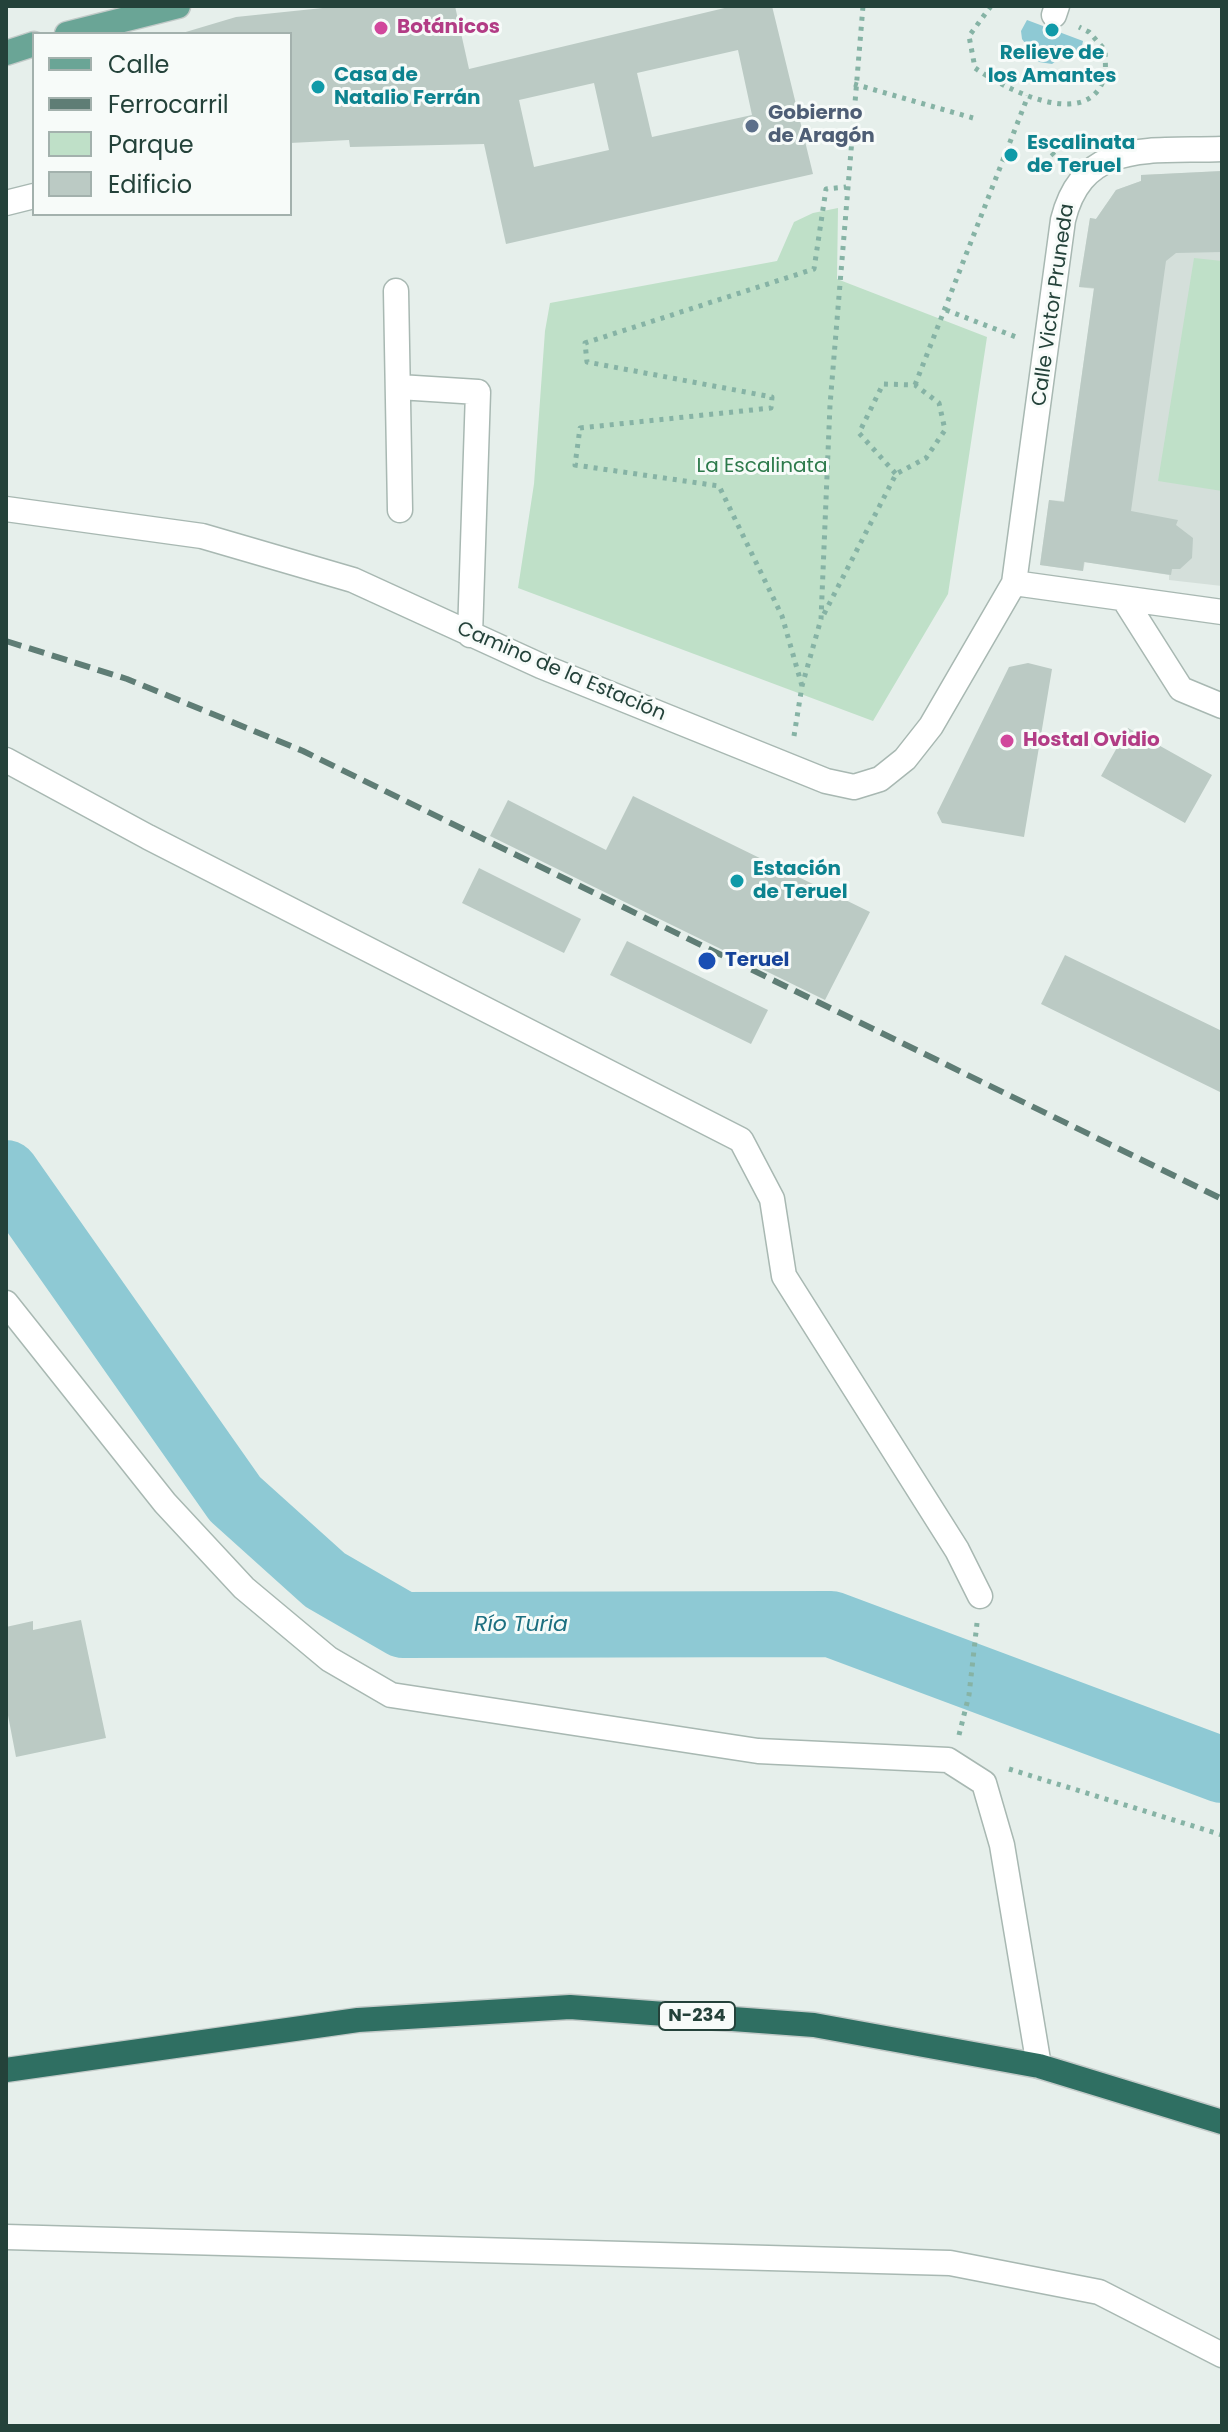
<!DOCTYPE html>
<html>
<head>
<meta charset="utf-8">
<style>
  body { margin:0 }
  #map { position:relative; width:1228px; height:2432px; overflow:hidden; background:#e6efeb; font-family:Poppins,sans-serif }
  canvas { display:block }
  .frame { position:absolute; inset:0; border:8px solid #24423a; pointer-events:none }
  .legend { position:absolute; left:32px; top:32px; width:260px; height:184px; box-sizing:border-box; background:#f7fbf9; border:2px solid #a3b1ad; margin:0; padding:10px 14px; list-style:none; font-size:24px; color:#24423a }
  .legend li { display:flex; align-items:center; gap:16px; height:40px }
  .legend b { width:40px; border:2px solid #a3b1ad }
</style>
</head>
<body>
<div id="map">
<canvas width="1228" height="2432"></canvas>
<div class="frame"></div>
<ul class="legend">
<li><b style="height:10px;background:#6aa596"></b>Calle</li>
<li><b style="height:10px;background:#5f7d75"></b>Ferrocarril</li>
<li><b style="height:22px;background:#bfe0c8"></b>Parque</li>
<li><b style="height:22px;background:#bbcac4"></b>Edificio</li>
</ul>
</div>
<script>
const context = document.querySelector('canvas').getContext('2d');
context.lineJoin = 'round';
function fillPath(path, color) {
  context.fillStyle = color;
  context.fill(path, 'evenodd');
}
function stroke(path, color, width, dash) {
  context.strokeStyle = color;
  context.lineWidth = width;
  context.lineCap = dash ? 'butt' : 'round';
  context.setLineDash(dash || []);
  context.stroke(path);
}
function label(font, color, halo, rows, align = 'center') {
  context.font = font + ' Poppins,sans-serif';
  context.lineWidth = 6;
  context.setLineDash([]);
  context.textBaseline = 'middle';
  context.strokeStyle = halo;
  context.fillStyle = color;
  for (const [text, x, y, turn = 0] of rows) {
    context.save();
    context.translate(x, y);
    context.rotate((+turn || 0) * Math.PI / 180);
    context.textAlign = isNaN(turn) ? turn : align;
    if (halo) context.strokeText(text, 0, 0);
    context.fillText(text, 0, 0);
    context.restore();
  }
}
const built = new Path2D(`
  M1222,171V586L1169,580V575L1085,562L1083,571L1040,565L1049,500L1064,501L1094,289L1079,287L1090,218L1096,219L1116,190L1141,181V175Z`);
const green = new Path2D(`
  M838,208L837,279L987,337L948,594L873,721L518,588L534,484L545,331L550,303L777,261L794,222L813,213Z
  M1194,258L1222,261V491L1158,481Z`);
const water = new Path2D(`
  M1027,20L1083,41L1081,51L1072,59L1061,57L1052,64L1039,62L1022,39L1021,31Z`);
const river = new Path2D(`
  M6,1173L235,1499L325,1580L403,1625L831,1624L1222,1770`);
const building = new Path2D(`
  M342,6H455L469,69L733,6H772L813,174L506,244L484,144L350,147L349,140L290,143V34H179L236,17ZM738,50L752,115L652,137L637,73ZM594,83L609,150L534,167L519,100Z
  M1222,171V252L1176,253L1166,261L1131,511L1178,520L1176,525L1193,538L1192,558L1180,569H1172L1171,575L1084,562L1083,571L1040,565L1049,500L1064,502L1094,288L1079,287L1090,218L1096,219L1116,190L1141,181V175Z
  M1028,663L1052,669L1024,837L942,823L937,813L1009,667Z
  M1128,728L1212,775L1185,823L1101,776Z
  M633,796L870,912L825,1000L490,836L508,800L606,850Z
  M479,868L581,919L564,953L462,903Z
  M627,941L768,1010L751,1044L610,975Z
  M1065,955L1222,1031V1093L1041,1004Z
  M81,1620L106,1738L16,1757L6,1705V1627L33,1621V1630Z`);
const path = new Path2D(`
  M991,6L969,36L975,68C1003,88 1090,134 1105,75C1106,68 1105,57 1105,50L1089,32L1079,27
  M854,84L973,118
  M1045,145L1060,162
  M946,310L1016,337
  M915,385L1028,96
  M824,614L896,474L926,458L945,430L939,403L915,385L883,384L859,433L896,474
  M802,686L782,616L719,486L575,465L580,428L771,408L772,397L587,362L585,343L814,269L826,189L846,187
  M794,736L802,686L821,619L830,405L863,6
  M959,1735L969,1695L977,1623
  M1009,1769L1222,1835`);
const minor = new Path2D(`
  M1054,15L1057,6
  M6,203L34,196
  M396,291L400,510
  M399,387L478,392L470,635
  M6,509L202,536L353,580L541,666L826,781L854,787L880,779L905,759L931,726L1014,583L1063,220C1083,138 1152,152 1222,149
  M1014,583L1222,612
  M1124,599L1181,689L1222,706
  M6,760L148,837L741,1140L772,1199L784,1276L957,1550L980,1596
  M6,1303L165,1503L244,1588L329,1659L391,1695L758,1751L948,1760L984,1783L1002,1845L1039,2066
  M6,2237L950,2263L1099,2292L1222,2355`);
const major = new Path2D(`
  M67,34L178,6
  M6,53L34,44`);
const highway = new Path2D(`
  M6,2070L358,2020L570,2007L814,2025L1039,2066L1222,2122`);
const rail = new Path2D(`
  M6,641L127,679L303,751L1222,1199`);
const markers = [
  [381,28,8,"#d1479c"],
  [1052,30,8,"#0f9aa8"],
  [318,87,8,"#0f9aa8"],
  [752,126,8,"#5c6f8a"],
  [1011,155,8,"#0f9aa8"],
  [1007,741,8,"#d1479c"],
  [737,881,8,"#0f9aa8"],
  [707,961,10,"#1a4fb4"]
];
const shields = [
  [697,2016,76]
];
const shieldNames = [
  ["N-234",697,2016]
];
const hotelNames = [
  ["Botánicos",397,28],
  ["Hostal Ovidio",1023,741]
];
const cultureNames = [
  ["Relieve de",1052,54,"center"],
  ["los Amantes",1052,77,"center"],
  ["Casa de",334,76],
  ["Natalio Ferrán",334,99],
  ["Escalinata",1027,144],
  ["de Teruel",1027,167],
  ["Estación",753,870],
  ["de Teruel",753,893]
];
const serviceNames = [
  ["Gobierno",768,114],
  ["de Aragón",768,137]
];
const streetNames = [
  ["Calle Victor Pruneda",1054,305,-82],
  ["Camino de la Estación",561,672,23]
];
const parkNames = [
  ["La Escalinata",762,467]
];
const transitNames = [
  ["Teruel",725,961]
];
const waterNames = [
  ["Río Turia",521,1625]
];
fillPath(built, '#d4dfda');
fillPath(green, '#bfe0c8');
fillPath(water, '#8ec9d4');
stroke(river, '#8ec9d4', 66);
fillPath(building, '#bbcac4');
stroke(minor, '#a8b8b2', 27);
stroke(major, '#c2cac8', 27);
stroke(highway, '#c2cac8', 27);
stroke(path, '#86b3a5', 5, [4, 6]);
stroke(minor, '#fff', 24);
stroke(major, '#6aa596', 24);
stroke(highway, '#2f6f62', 24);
stroke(rail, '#5f7d75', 6, [16, 8]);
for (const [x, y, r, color] of markers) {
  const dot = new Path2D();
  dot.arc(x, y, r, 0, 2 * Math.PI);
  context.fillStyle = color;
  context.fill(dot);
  stroke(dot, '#f7fbf9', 3);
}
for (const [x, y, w] of shields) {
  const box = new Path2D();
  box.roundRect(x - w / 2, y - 14, w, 28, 6);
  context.fillStyle = '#f7fbf9';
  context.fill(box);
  stroke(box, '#24423a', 2);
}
label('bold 18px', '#24423a', null, shieldNames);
label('bold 20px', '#b23c85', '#f7fbf9', hotelNames, 'left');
label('bold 20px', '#0d838f', '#f7fbf9', cultureNames, 'left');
label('bold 20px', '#4e5e75', '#f7fbf9', serviceNames, 'left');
label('20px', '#24423a', '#f7fbf9', streetNames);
label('20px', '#2d7a4b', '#f7fbf9', parkNames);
label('bold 20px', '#164399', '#f7fbf9', transitNames, 'left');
label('italic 22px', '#1c6f80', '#f7fbf9', waterNames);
</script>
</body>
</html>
